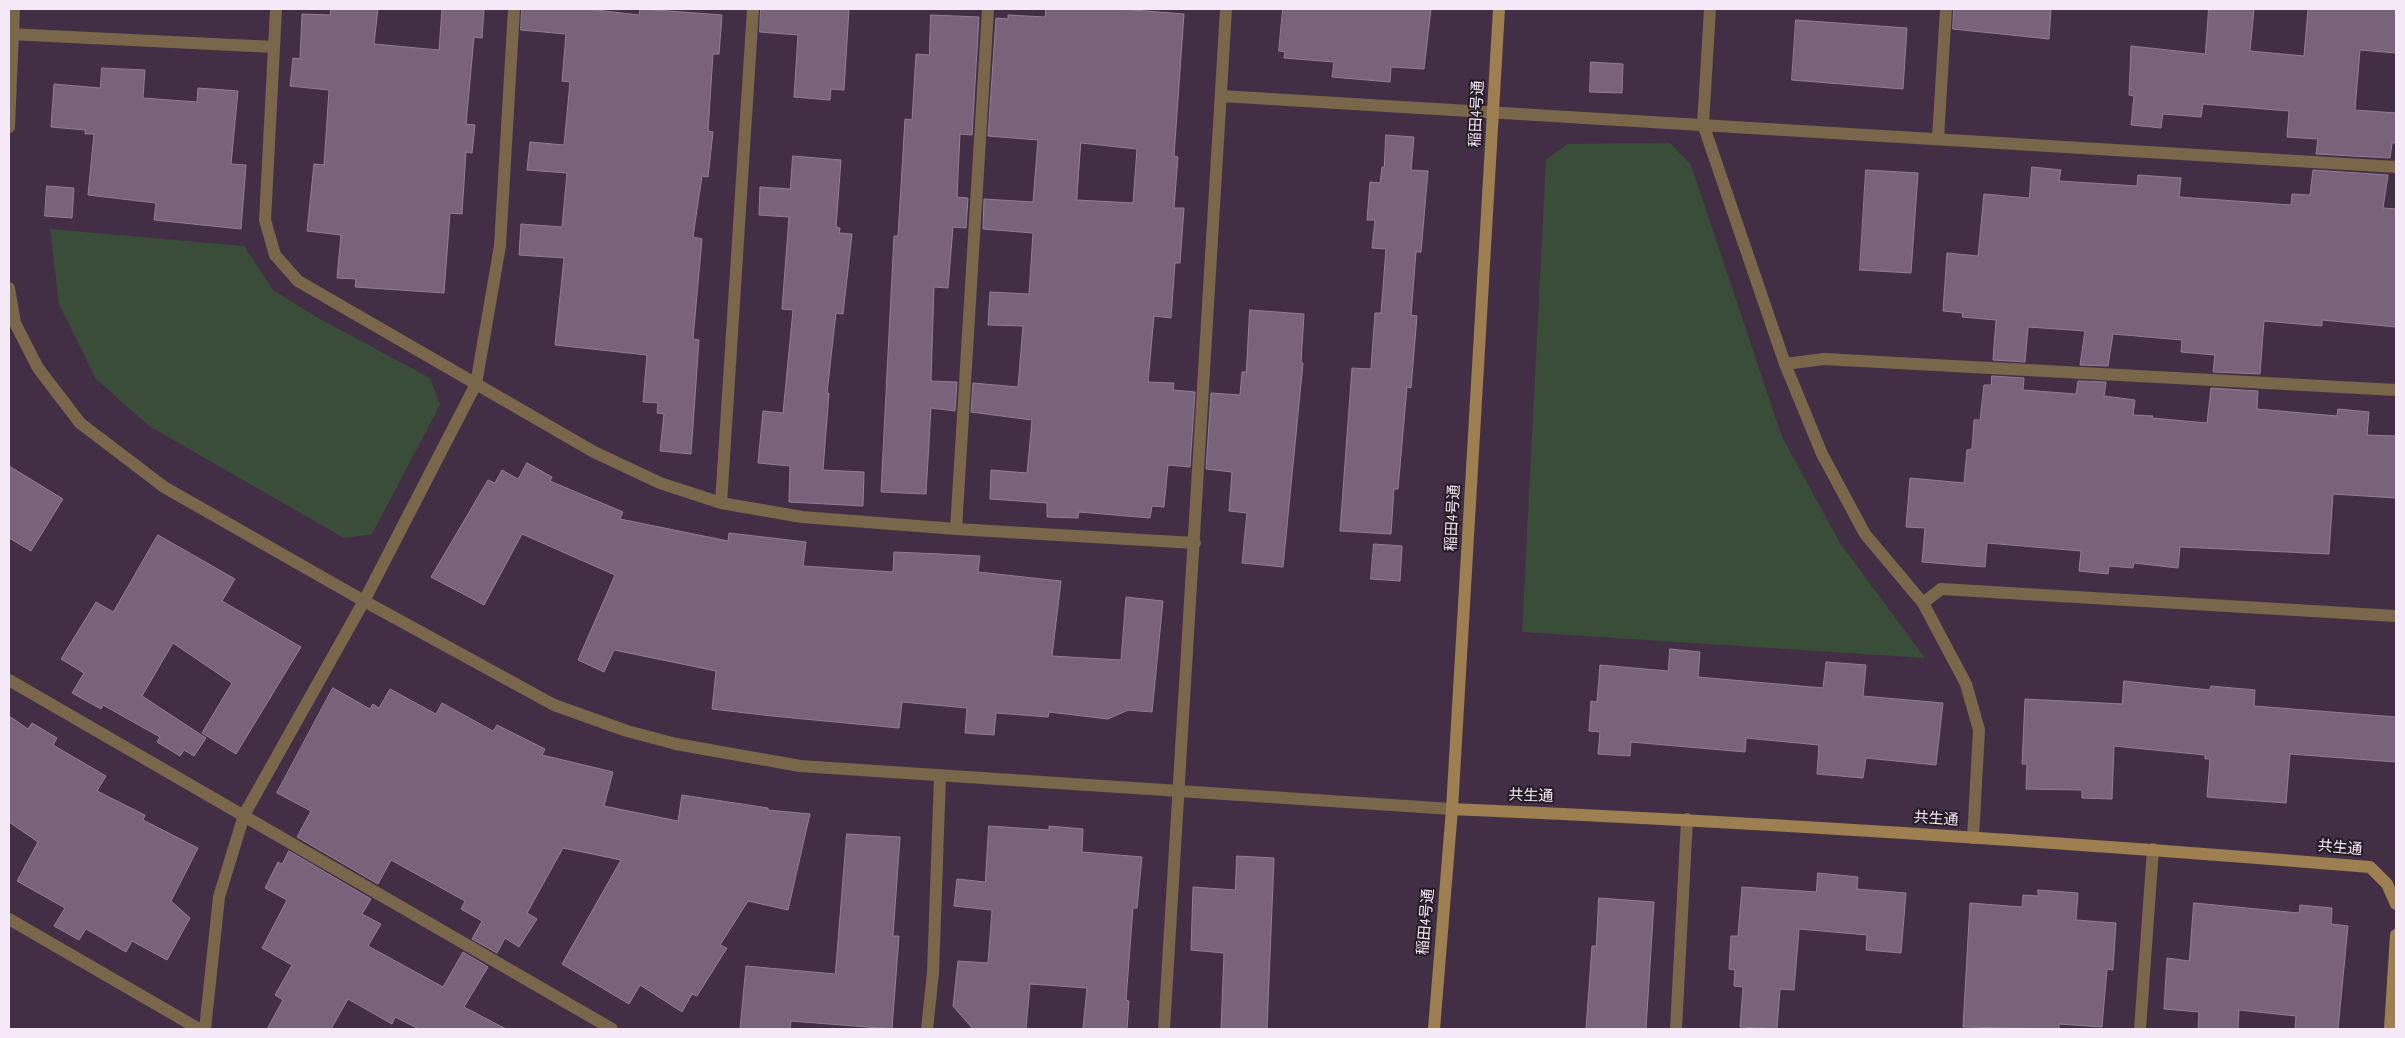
<!DOCTYPE html>
<html>
<head>
<meta charset="utf-8">
<style>
  body { margin:0 }
  #map { position:relative; width:2405px; height:1038px; overflow:hidden; background:#432f45; font-family:"PT Sans Narrow",sans-serif }
  canvas { display:block }
  .frame { position:absolute; inset:0; border:10px solid #f6e9f7; pointer-events:none }
</style>
</head>
<body>
<div id="map">
<canvas width="2405" height="1038"></canvas>
<div class="frame"></div>
</div>
<script>
const context = document.querySelector('canvas').getContext('2d');
context.lineJoin = 'round';
function fillPath(path, color) {
  context.fillStyle = color;
  context.fill(path, 'evenodd');
}
function stroke(path, color, width, dash) {
  context.strokeStyle = color;
  context.lineWidth = width;
  context.lineCap = dash ? 'butt' : 'round';
  context.setLineDash(dash || []);
  context.stroke(path);
}
function label(font, color, halo, rows, align = 'center') {
  context.font = font + ' "PT Sans Narrow","Noto Sans JP",sans-serif';
  context.lineWidth = 4;
  context.setLineDash([]);
  context.textBaseline = 'middle';
  context.strokeStyle = halo;
  context.fillStyle = color;
  for (const [text, x, y, turn = 0] of rows) {
    context.save();
    context.translate(x, y);
    context.rotate((+turn || 0) * Math.PI / 180);
    context.textAlign = isNaN(turn) ? turn : align;
    if (halo) context.strokeText(text, 0, 0);
    context.fillText(text, 0, 0);
    context.restore();
  }
}
const green = new Path2D(`
  M1670,143L1691,165L1782,437L1840,543L1925,658L1522,632L1546,160L1567,144Z
  M50,229L244,246L273,290L318,318L430,378L440,405L372,534L344,538L149,426L96,379L59,304Z`);
const building = new Path2D(`
  M331,9H378L374,44L439,50L442,9H484L482,38L474,37L466,124L475,125L472,153L466,152L462,214L450,213L444,293L355,287L356,279L337,278L341,235L307,231L314,164L324,165L329,90L290,86L293,58L300,59L302,14L330,15Z
  M522,9H587L639,15L640,9H642L722,15L719,54H713L708,131L713,132L708,177L702,176L693,237L702,239L693,339L699,340L691,454L660,451L664,414L657,413L658,403L643,402L647,355L555,345L564,258L519,255L521,224L562,227L567,173L527,170L530,142L564,145L570,82L562,81L566,34L521,30Z
  M761,9H849L844,90L831,89L830,100L794,97L798,35L760,32Z
  M1046,9H1120L1184,14L1174,156L1178,157L1174,208H1184L1180,263H1175L1171,318L1154,316L1148,382L1174,383L1173,390L1195,392L1190,467L1168,465L1164,507L1152,506L1150,518L1079,512L1078,518L1047,517V503L990,499L991,470L1027,473L1032,420L971,412L973,383L1018,387L1023,326L988,325L990,292L1029,294L1033,233L983,229L984,199L1033,202L1038,140L988,136L996,18L1008,19V15L1045,17ZM1081,143L1137,149L1133,203L1077,200Z
  M1283,9H1431L1424,69L1391,67L1390,82L1332,77L1334,62L1284,58L1285,52L1279,51Z
  M1954,9H2051L2049,39L1953,29Z
  M2209,9H2254L2250,51L2304,56L2308,9H2396V53L2360,50L2355,110L2396,113V143H2392L2390,158L2316,154L2318,139L2287,137L2289,111L2203,104L2201,117L2163,114L2161,128L2131,125L2134,96L2129,95L2131,46L2205,54Z
  M931,15L979,17L972,135L960,134L957,197L968,198L966,228L953,227L948,288L934,287L931,381L957,382L955,411L931,408L926,494L881,492L894,236H898L905,119L912,120L916,54L929,55Z
  M1796,20L1907,28L1903,89L1792,80Z
  M1591,62L1623,64L1622,93L1590,92Z
  M102,68L145,70L143,98L197,102L198,88L238,91L231,164L246,165L241,229L154,220L156,203L88,195L94,134H85V130L51,127L54,84L100,88Z
  M1386,135L1414,137L1411,170L1428,171L1421,252H1416L1411,315L1417,316L1411,388L1407,387L1398,489H1394L1391,534L1340,531L1352,368L1371,369L1375,313H1381L1386,249L1372,248L1375,220H1367L1370,182L1380,183L1382,167H1384Z
  M793,156L841,160L836,227L840,228L839,233L852,234L843,314L836,313L827,393H829L823,470L864,472L863,506L789,502L790,466L758,463L763,411L783,413L793,310L782,309L789,217L759,215L760,187L790,189Z
  M2032,167L2061,170L2059,181L2137,186L2138,175L2181,178L2179,197L2291,205L2292,194L2310,195L2313,170L2388,175L2383,208L2396,209V327L2322,320V326L2264,321L2260,374L2213,372L2215,355L2181,352L2182,340L2113,334L2108,366L2080,365L2085,331L2028,327L2025,362L1993,360L1996,320L1962,317L1963,313L1943,311L1947,253L1978,256L1984,194L2029,198Z
  M1866,170L1918,173L1911,273L1860,270Z
  M47,186L74,188L72,218L45,216Z
  M1250,310L1304,314L1301,363H1303L1283,567L1242,563L1247,513L1229,511L1232,472L1206,469L1211,393L1240,395L1242,372H1246Z
  M1992,376L2024,378L2023,390L2076,394L2078,381L2106,382L2104,396L2135,400L2133,415L2153,416L2152,418L2207,423L2211,388L2258,391L2257,409L2337,416L2338,409L2369,412L2367,435L2396,436V498L2333,494L2329,554L2180,547L2178,568L2134,563L2133,568L2109,566L2108,574L2079,571L2081,551L1987,543L1985,567L1922,562L1925,528L1906,527L1910,478L1964,483L1967,450L1972,449L1974,420H1980L1984,385H1991Z
  M527,463L552,477L550,481L623,512L620,519L728,541L729,533L806,542L803,566L893,572L894,552L941,554L980,556L978,572L1061,581L1052,656L1121,660L1126,597L1163,601L1152,712L1128,710L1108,719L1049,712L1048,717L996,713L994,735L965,733L967,708L902,702L899,728L772,716L712,709L716,671L614,650L604,672L578,660L615,575L522,534L484,605L431,577L488,480L495,483L502,470L518,479Z
  M9,466L63,499L31,551L9,538Z
  M158,535L235,579L222,601L301,647L236,754L202,733L232,683L173,643L142,696L206,738L194,756L184,750L180,756L157,742L160,737L103,705L101,709L72,693L84,673L61,659L96,602L113,612Z
  M1374,544L1402,546L1400,581L1371,579Z
  M1670,649L1700,652L1698,677L1823,688L1826,662L1866,665L1863,696L1943,703L1936,765L1866,758L1863,778L1817,774L1819,745L1746,738L1745,752L1631,742L1630,756L1598,754L1600,732L1589,731L1591,701L1597,702L1600,665L1668,671Z
  M2124,681L2210,690L2211,686L2255,690L2254,706L2396,717V762L2290,754L2286,803L2207,797L2210,759H2205V755L2114,746L2112,799L2082,798V790L2026,789L2027,764H2022L2025,699L2122,704Z
  M333,688L370,709L373,704L379,708L390,689L436,714L442,703L493,731L497,725L545,749L542,755L613,772L604,806L678,821L682,795L768,808V810L810,814L788,910L748,901L720,945L727,948L697,996L692,994L682,1012L640,985L629,1004L562,964L621,860L563,848L527,913L537,919L519,947L505,938L497,953L472,939L482,921L461,909L465,901L391,860L378,884L297,837L311,811L277,793Z
  M9,716L28,729L32,723L57,738L53,745L106,776L97,791L145,815L143,820L198,848L171,901L190,918L167,960L132,941L126,952L86,929L79,940L54,926L65,908L17,881L38,842L9,822Z
  M989,826L1049,830V826L1083,829L1082,852L1142,857L1137,908H1133L1126,1000L1129,1001L1127,1029H1083L1087,988L1030,984L1026,1029H973L953,1006L958,961L988,963L992,910L954,906L957,879L985,882Z
  M847,834L900,837L893,936H899L892,1029L791,1021L790,1029H740L746,966L835,974Z
  M289,851L371,899L362,914L381,924L368,946L443,987L463,952L488,967L464,1007L506,1029H419L395,1017L392,1024L348,999L331,1029H267L283,1000L275,995L292,965L262,948L287,900L265,888L278,862L282,864Z
  M1237,856L1274,858L1267,1029H1221L1224,953L1191,950L1193,887L1235,890Z
  M1818,873L1858,877L1857,889L1906,893L1901,953L1866,950L1867,935L1799,929L1794,990L1780,989L1777,1029L1740,1027L1743,987L1734,986L1735,970L1729,969L1731,936H1738L1742,887L1816,892Z
  M2038,890L2078,893L2076,920L2116,923L2113,970L2107,969L2102,1027L2059,1024V1029L1963,1027L1970,903L2022,907L2023,895L2038,896Z
  M1599,898L1654,902L1646,1029H1586L1592,946H1596Z
  M2194,903L2299,913L2300,905L2332,908L2331,924L2348,926L2338,1029H2295L2296,1016L2239,1010L2238,1029H2198L2199,1012L2164,1009L2167,958L2189,961Z`);
const street = new Path2D(`
  M276,9L265,220L275,255L298,281L594,452L660,483L721,503L802,517L956,529L1195,543
  M1710,9L1703,124L1785,364L1822,454L1865,534L1923,603L1966,684L1979,730L1973,838
  M9,34L274,47
  M1221,96L2396,167
  M9,127L14,9
  M1938,138L1946,9
  M9,288L15,323L38,368L80,423L164,487L364,601L554,705L627,731L676,744L800,766L1452,809
  M1785,364L1824,359L2396,390
  M721,503L753,9
  M956,529L988,9
  M1923,603L1941,589L2396,616
  M9,680L612,1029
  M9,919L199,1029
  M205,1029L219,897L244,815L364,601L476,384L500,246L514,9
  M927,1029L933,973L940,777
  M1164,1029L1226,9
  M1676,1029L1687,819
  M2140,1029L2153,849`);
const secondary = new Path2D(`
  M1452,809C1758,822 2064,842 2370,867L2387,884L2396,904
  M1434,1029L1452,809L1499,9
  M2390,1029L2396,935`);
const streetNames = [
  ["稲田4号通",1477,114,-87],
  ["稲田4号通",1453,518,-87],
  ["共生通",1531,796,2],
  ["共生通",1936,819,4],
  ["共生通",2340,848,5],
  ["稲田4号通",1426,922,-85]
];
fillPath(green, '#394d38');
fillPath(building, '#79637b');
stroke(building, '#947d96', 1);
stroke(street, '#7a664a', 12);
stroke(secondary, '#9e7f51', 12);
label('15px', '#f6e9f7', '#241b25', streetNames);
</script>
</body>
</html>
